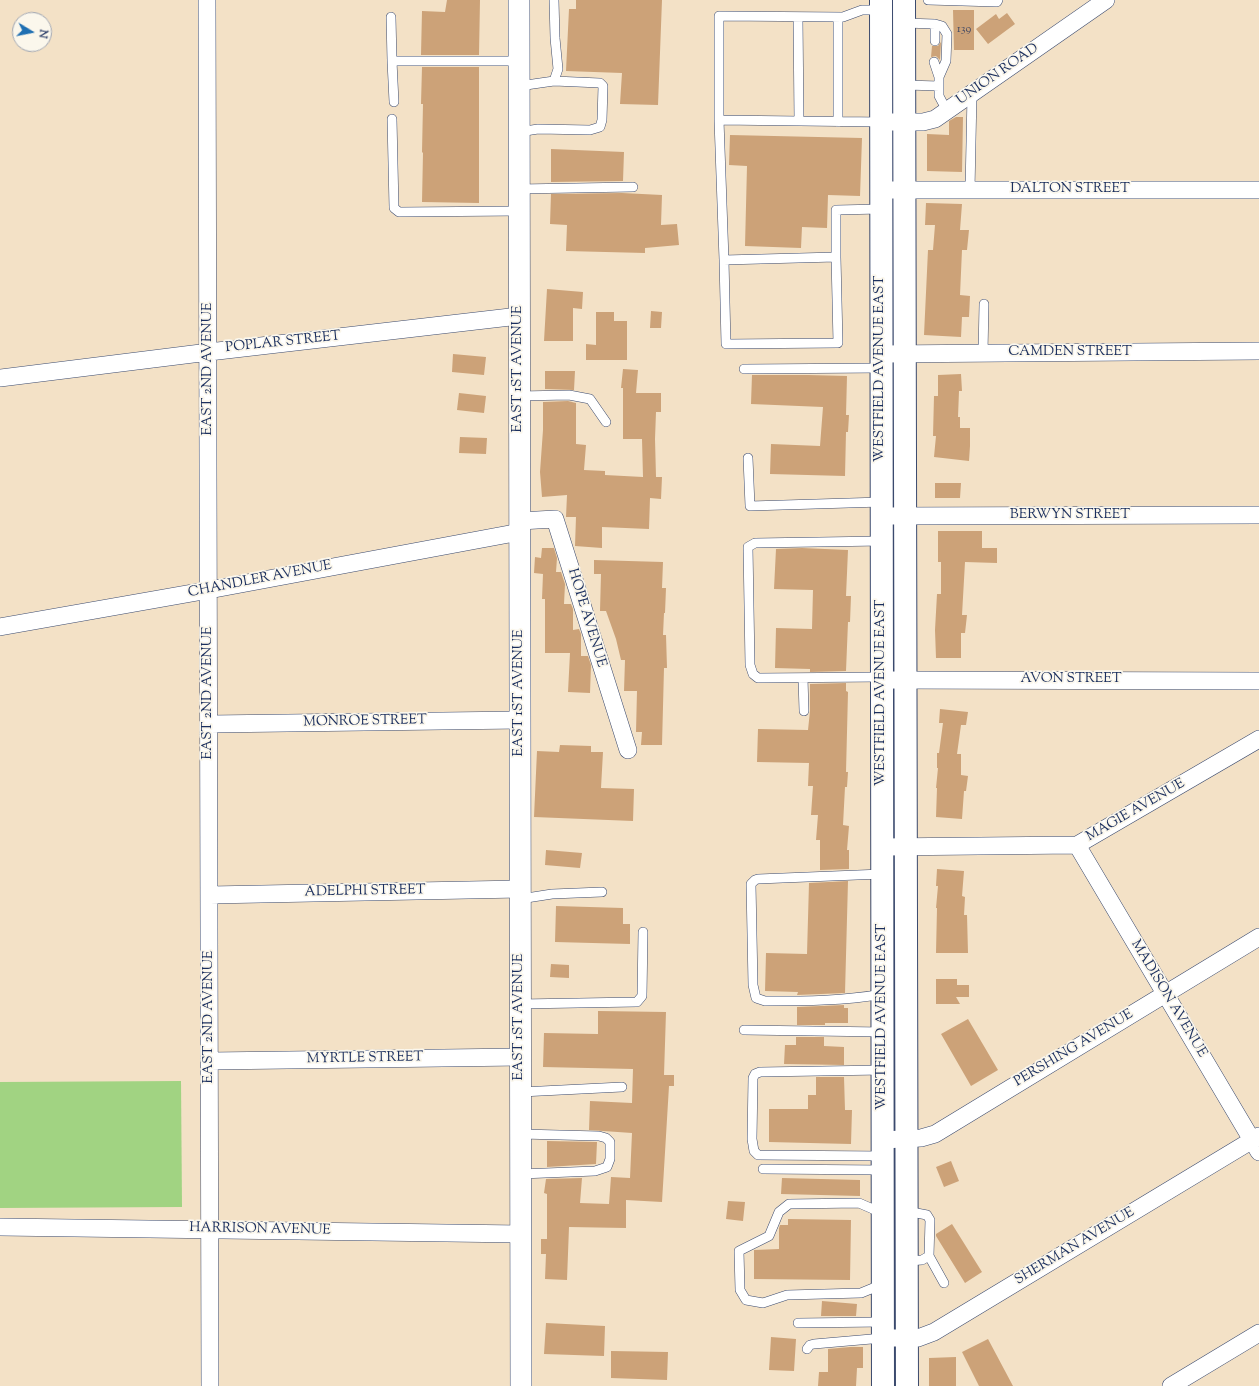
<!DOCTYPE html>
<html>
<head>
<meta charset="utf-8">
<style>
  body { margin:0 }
  #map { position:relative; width:1259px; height:1386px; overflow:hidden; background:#f3e1c6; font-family:"Sorts Mill Goudy",serif }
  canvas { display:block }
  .north { position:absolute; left:12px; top:12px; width:40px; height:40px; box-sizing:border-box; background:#fbf7ec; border:1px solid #a1a7b3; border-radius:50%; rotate:100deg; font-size:11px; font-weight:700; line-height:16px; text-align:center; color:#1b2f5e }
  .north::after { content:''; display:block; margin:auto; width:14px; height:18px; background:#1f6fb2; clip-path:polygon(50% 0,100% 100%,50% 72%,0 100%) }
</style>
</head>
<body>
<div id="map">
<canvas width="1259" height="1386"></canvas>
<div class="north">N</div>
</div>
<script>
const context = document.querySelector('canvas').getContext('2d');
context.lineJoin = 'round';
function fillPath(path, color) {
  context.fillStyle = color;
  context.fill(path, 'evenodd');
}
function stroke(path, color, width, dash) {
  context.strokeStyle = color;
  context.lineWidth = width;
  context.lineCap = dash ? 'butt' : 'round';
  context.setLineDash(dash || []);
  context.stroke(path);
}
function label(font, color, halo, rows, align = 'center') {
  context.font = font + ' "Sorts Mill Goudy",serif';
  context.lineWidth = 3.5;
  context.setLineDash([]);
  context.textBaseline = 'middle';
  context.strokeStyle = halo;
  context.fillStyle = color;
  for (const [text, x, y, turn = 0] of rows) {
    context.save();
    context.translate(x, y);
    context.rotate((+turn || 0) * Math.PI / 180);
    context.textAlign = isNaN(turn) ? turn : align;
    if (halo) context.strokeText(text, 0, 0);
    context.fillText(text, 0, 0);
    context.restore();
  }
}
const green = new Path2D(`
  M181,1081L182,1207L0,1208V1082Z`);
const building = new Path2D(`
  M447,0H480L479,55H421L422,11L445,12Z
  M576,0H662L658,105L620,104L622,73L566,71L569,9H576Z
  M953,10H974V50H954Z
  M1007,13L1015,24L988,44L976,29L996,14L999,19Z
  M941,42L940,60L936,56L931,57L932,46H938Z
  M422,67H479V203L422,202L423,153L422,152L423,104H421Z
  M956,117H963L962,172L927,171V134L949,135V121Z
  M730,135L862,138L860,196L828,195L827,228L802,227L801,248L745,246L747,166L729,165Z
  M551,149L624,152L623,181L551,182Z
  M622,193L662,195L661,225L677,224L679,245L645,248V253L566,251L567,225L550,224L551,194Z
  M926,203L962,204L960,230H969L967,250H962L960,295L970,296L969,317H962L961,337L924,335L928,250H933L935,225H925Z
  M547,289L583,292L582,309L573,308V341H544Z
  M651,311L662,312L661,328H650Z
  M596,312H614V321H627V360H586V344L596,345Z
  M453,354L486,357L484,375L452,372Z
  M623,369L638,370L636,393H661V412H656L655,439L656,477H662L661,499L650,498L649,529L602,527V548L575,546L576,517H566L567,495L542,497L540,472L543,430V402L568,401L576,403V444L586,445L584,470L605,471V475L643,477L642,439H623V388H621Z
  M545,371H575L574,390L545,389Z
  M961,374L962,391H959L958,417H960V428H970V446L969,461L934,457L936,436H933L934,396H938V375Z
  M752,375H808L847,376L846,415H849L848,432H846L845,476L770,474L771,444L820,446L823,407L751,404Z
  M459,393L486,396L484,413L457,410Z
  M460,437L487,438L486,454L459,453Z
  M935,483H961L960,498H935Z
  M938,531H982V548H997V563L965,562L962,615H967L965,633H961V658H936L935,630L937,594H941V562H938Z
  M542,548H554L557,558L556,572H561L565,584L564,604H571L573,609V630L579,629L581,634V656H588L591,665L590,693L568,692L570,653H545V599H542L543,574L534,573L535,557L541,558Z
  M802,548L848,550L846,596H851L850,622H848L846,671L810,672V669L775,668L776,628L812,629L813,590L774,589L776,549Z
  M594,560L663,562L662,588H666L665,613H664L663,635H666L667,668H664L662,745H641L642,732H636L637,691H624L625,660H621L616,639L606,611H600L601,574H594Z
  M846,683V691L848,692L846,772H848L847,787H845L843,825L849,826L847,850H849V869L820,870V840H816L818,815H811L813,786H808L809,763L757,762L758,729L808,730L810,711V684Z
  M940,709L968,712L966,725H961L957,754H961V775L968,776L966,791H964L962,819L936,817L937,788H936L938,768H937V753H939L943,723H939Z
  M560,745L591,746V752H603L601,788L634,789L633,821L534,817L537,751L559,752Z
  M546,850L582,853L580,868L545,865Z
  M937,869L964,871L962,896L965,897L964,915H967L968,953H936L937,908H936L938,886H936Z
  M848,881L845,993L797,995L798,992L765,991L766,953L807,954L809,883Z
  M556,906L623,908V924H630V944L555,942Z
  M551,964L569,965V978L550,977Z
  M936,979H957V985H969V997H956L960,1004H936Z
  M844,1005V1008H848V1023H825V1025H797V1007Z
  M598,1011L666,1012L664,1075H674V1086H669L662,1202L626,1200V1228L569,1227L567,1280L545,1279L546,1254H541V1239H547V1194L544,1193L546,1179L582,1178L580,1203L609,1204L611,1177L630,1178L632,1133L589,1130L590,1101L632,1103L633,1069L543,1067L544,1033L598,1034Z
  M968,1019L998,1070L971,1086L941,1034Z
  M796,1037H824V1046L844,1047V1065L784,1064L785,1045H796Z
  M816,1077H844L845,1110H852L851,1144L769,1142V1109H808V1095H816Z
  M547,1141L597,1142L596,1164L547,1167Z
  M951,1161L959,1181L944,1187L936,1167Z
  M782,1178L860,1180V1196L781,1194Z
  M728,1201L745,1202L743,1221L726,1219Z
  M788,1219L851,1220L850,1280L754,1279V1250L779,1249V1228L780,1225H788Z
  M952,1224L982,1272L965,1283L936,1236V1234Z
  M822,1301L857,1304L856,1316H821Z
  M546,1323L605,1326L604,1356L544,1354Z
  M771,1337L796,1339L794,1371L769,1370Z
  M988,1339L1013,1386H979L962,1352Z
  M850,1347H863V1368H857L856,1386H818L819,1372H828V1349Z
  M611,1351L668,1352L667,1380L611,1378Z
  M956,1357V1386H929V1358Z`);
const service = new Path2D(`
  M928,0L997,2L998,0
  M391,17L392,61H519
  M798,17L799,121
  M838,17V122
  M904,23L935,24L942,26L947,34L946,61L939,77V96L947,111
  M935,41V24
  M392,61L394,102
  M934,62L939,77
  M905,85L939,86
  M519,86L554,81L558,69L555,38L554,0
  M392,119L394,208L399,212L519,211
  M719,120L881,122
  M519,132L538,129L590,130L600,127L602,120L603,86L600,83L554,81
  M519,189L633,187
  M970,190L972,94
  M836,257L838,343L726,344L724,260L836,257V210L881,209
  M724,260L719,120V16L843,17L862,10H881
  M983,353L984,304
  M744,369L881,368
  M519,396L569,395L590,399L606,422
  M748,458L750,506L882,502
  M882,541L755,543L748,547L750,665L753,674L758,678L882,677
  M803,678L804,711
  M882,874L758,879L755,880L751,884L753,985L756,998L765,1001C805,1001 843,1001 883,994
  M520,899L552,894L602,892
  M520,1004L637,1002L642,996L643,932
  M744,1030L883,1032
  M521,1092L622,1087
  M521,1134L599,1136L606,1138L610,1142V1159L607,1167L595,1171L521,1174
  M883,1156L758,1155L754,1151L752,1139L753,1078L755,1074L760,1072L883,1070
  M763,1169L883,1170
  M906,1211L927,1215L930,1220L929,1256L922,1260L907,1261
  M882,1213L859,1203L789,1204L779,1212L769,1236L739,1251L740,1290L746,1300L763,1303L787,1295L861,1293L883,1284
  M929,1256L944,1283
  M798,1323L883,1322
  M807,1349L810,1345L814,1344L883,1338`);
const minor = new Path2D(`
  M207,0L210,1386
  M892,122H923L935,119L1106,0
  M881,190H1259
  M882,354L1259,351
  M0,378L209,352L519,316
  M882,516L1259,515
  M520,521L555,519L628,750
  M0,627L209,590L520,532
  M882,680L1259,681
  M210,724L520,720
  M1077,845L1259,1152
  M882,847L1077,845L1259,739
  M210,895L520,889
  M210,1061L521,1057
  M883,1140L921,1138L935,1134L1259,937
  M0,1227L521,1234
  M883,1338H918L934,1332L1259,1136
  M1171,1386L1259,1333`);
const tertiary = new Path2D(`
  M519,0L521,1386`);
const primary = new Path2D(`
  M881,0L883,1386
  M904,0L907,1386`);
const numberNames = [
  ["139",964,30]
];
const streetNames = [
  ["UNION ROAD",998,75,-35],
  ["DALTON STREET",1070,190],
  ["POPLAR STREET",283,343,-6],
  ["CAMDEN STREET",1070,353],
  ["EAST 2ND AVENUE",209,369,-90],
  ["EAST 1ST AVENUE",519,369,-90],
  ["WESTFIELD AVENUE EAST",881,369,-90],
  ["BERWYN STREET",1070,516],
  ["CHANDLER AVENUE",260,580,-11],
  ["HOPE AVENUE",586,618,73],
  ["AVON STREET",1071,680],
  ["EAST 2ND AVENUE",209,693,-90],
  ["EAST 1ST AVENUE",520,693,-90],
  ["WESTFIELD AVENUE EAST",882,693,-90],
  ["MONROE STREET",365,722,-1],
  ["MAGIE AVENUE",1136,811,-30],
  ["ADELPHI STREET",365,892,-1],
  ["MADISON AVENUE",1168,999,59],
  ["EAST 2ND AVENUE",210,1017,-90],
  ["EAST 1ST AVENUE",520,1017,-90],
  ["WESTFIELD AVENUE EAST",883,1017,-90],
  ["PERSHING AVENUE",1074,1049,-31],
  ["MYRTLE STREET",365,1059,-1],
  ["HARRISON AVENUE",260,1230,1],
  ["SHERMAN AVENUE",1075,1247,-31]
];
fillPath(green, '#a1d382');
fillPath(building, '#cca278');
stroke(service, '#3b4a6e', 10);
stroke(minor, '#3b4a6e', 18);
stroke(tertiary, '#3b4a6e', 22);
stroke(primary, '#3b4a6e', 24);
stroke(service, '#fff', 9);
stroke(minor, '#fff', 17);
stroke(tertiary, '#fff', 21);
stroke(primary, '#fff', 22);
label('12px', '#474c64', null, numberNames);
label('14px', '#1b2f5e', '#fbf7ec', streetNames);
</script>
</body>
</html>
